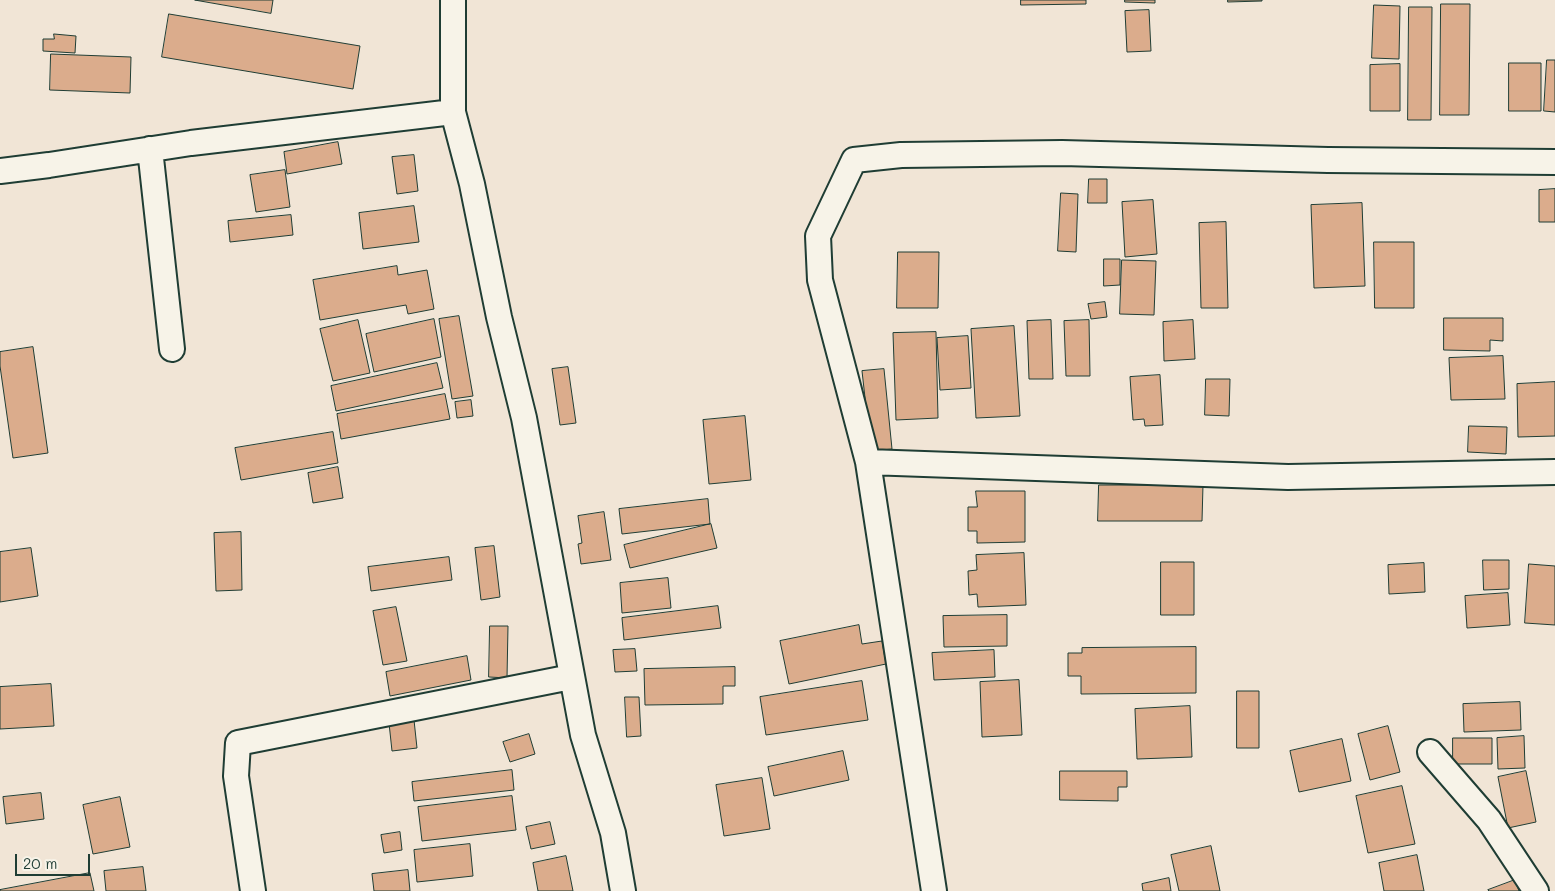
<!DOCTYPE html>
<html>
<head>
<meta charset="utf-8">
<style>
  body { margin:0 }
  #map { position:relative; width:1555px; height:891px; overflow:hidden; background:#f1e5d6; font-family:Mali,sans-serif }
  canvas { display:block }
  .scale { position:absolute; left:15px; top:854px; width:75px; height:22px; box-sizing:border-box; border:2px solid #1f3d34; border-top:0; padding-left:6px; font-size:15px; line-height:18px; white-space:nowrap; color:#1f3d34; -webkit-text-stroke:4px #f7f3e8; paint-order:stroke }
</style>
</head>
<body>
<div id="map">
<canvas width="1555" height="891"></canvas>
<div class="scale">20 m</div>
</div>
<script>
const context = document.querySelector('canvas').getContext('2d');
context.lineJoin = 'round';
function fillPath(path, color) {
  context.fillStyle = color;
  context.fill(path, 'evenodd');
}
function stroke(path, color, width, dash) {
  context.strokeStyle = color;
  context.lineWidth = width;
  context.lineCap = dash ? 'butt' : 'round';
  context.setLineDash(dash || []);
  context.stroke(path);
}
const building = new Path2D(`
  M195,0H273L271,13Z
  M1021,0H1086V4L1021,5Z
  M1125,0H1155V3L1125,2Z
  M1228,0H1262V1L1228,2Z
  M1441,4H1470L1469,115H1440Z
  M1374,5L1400,6L1399,59L1372,58Z
  M1409,7H1432L1431,120H1408Z
  M1149,10L1151,51L1127,52L1125,11Z
  M169,14L360,46L353,89L162,57Z
  M54,34L76,36L75,53L43,51V39H54Z
  M51,54L131,57L130,93L50,90Z
  M1547,60H1555V112L1544,111Z
  M1509,63H1541V111H1509Z
  M1400,64V111H1370V65Z
  M338,142L342,164L287,174L284,152Z
  M414,155L418,191L397,194L392,157Z
  M285,170L290,207L256,212L250,175Z
  M1089,179H1107V203H1088Z
  M1555,189V222H1539V190Z
  M1061,193L1078,194L1076,252L1058,251Z
  M1153,200L1157,254L1125,257L1122,202Z
  M1362,203L1365,286L1314,288L1311,205Z
  M414,206L419,242L363,249L359,213Z
  M291,215L293,235L230,242L228,221Z
  M1226,222L1228,308H1201L1199,223Z
  M1374,242H1414V308H1375Z
  M898,252H939L938,308H897Z
  M1104,259H1120V285L1104,286Z
  M1122,260L1156,261L1154,315L1120,314Z
  M397,266L398,275L427,270L434,309L408,314L406,305L320,320L313,280Z
  M1105,302L1107,317L1091,319L1088,304Z
  M459,316L473,396L452,399L439,319Z
  M1444,318H1503V341L1490,340V351L1444,350Z
  M434,319L441,357L374,372L366,334Z
  M358,320L370,373L333,381L320,329Z
  M1051,320L1053,379H1029L1027,321Z
  M1089,320L1090,376H1066L1064,321Z
  M1193,320L1195,359L1164,361L1163,322Z
  M1014,326L1020,416L976,418L971,329Z
  M936,332L938,418L896,420L893,333Z
  M968,336L971,388L940,390L937,338Z
  M33,347L48,453L13,458L0,366V352Z
  M1503,356L1505,399L1451,400L1449,358Z
  M437,363L443,388L336,411L331,386Z
  M568,367L576,423L560,425L552,369Z
  M884,369L892,449L871,451L862,371Z
  M1160,375L1163,425L1145,426L1144,419L1133,420L1130,377Z
  M1206,379H1230L1229,416L1205,415Z
  M1555,382V436L1518,437L1517,384Z
  M445,394L450,419L341,439L337,414Z
  M471,400L473,416L457,418L455,402Z
  M745,416L751,480L709,484L703,420Z
  M1469,426L1507,427L1506,454L1468,452Z
  M333,432L338,463L241,480L235,448Z
  M338,467L343,498L313,503L308,473Z
  M1099,485H1203L1202,521H1098Z
  M976,491H1025V542L977,543V531H968V507H977Z
  M708,499L710,524L622,534L619,509Z
  M604,512L611,560L581,564L578,544L582,543L578,516Z
  M711,524L717,548L630,568L624,545Z
  M241,532L242,590L216,591L214,533Z
  M494,546L500,597L481,600L475,548Z
  M31,548L38,596L0,602V552Z
  M1024,553L1026,605L978,607L977,594L969,595L968,571L977,570L976,555Z
  M449,557L452,580L371,591L368,567Z
  M1483,560H1509V589L1484,590Z
  M1161,562H1194V615H1161Z
  M1424,563L1425,592L1389,594L1388,565Z
  M1529,564L1555,566V625L1525,623Z
  M668,578L671,608L622,613L620,583Z
  M1508,593L1510,625L1467,628L1465,596Z
  M718,606L721,628L624,640L622,618Z
  M396,607L407,661L383,665L373,611Z
  M1007,615V646L944,647L943,616Z
  M859,625L862,644L882,641L886,664L789,684L780,641Z
  M490,626H508L507,678L489,677Z
  M1196,647V693L1081,694V676H1068V653H1082V648Z
  M635,649L637,671L615,672L613,650Z
  M994,650L995,677L934,680L932,653Z
  M467,656L471,680L390,696L386,672Z
  M735,667V686H723V704L645,705L644,669Z
  M1019,680L1022,735L982,737L980,682Z
  M862,681L868,720L766,735L760,697Z
  M51,684L54,726L0,729V687Z
  M1237,691H1259V748H1237Z
  M625,697H639L641,736L627,737Z
  M1520,702L1521,730L1464,732L1463,704Z
  M1190,706L1192,757L1137,759L1135,709Z
  M414,720L417,748L392,751L389,723Z
  M1388,726L1400,772L1370,780L1358,734Z
  M529,734L535,754L510,762L503,742Z
  M1524,736L1525,768L1498,769L1497,738Z
  M1453,738H1492V764H1453Z
  M1342,739L1351,781L1299,792L1290,751Z
  M843,751L849,780L774,796L768,767Z
  M512,770L514,790L414,801L412,782Z
  M1060,771H1127V787H1118V801L1060,800Z
  M1526,771L1536,822L1508,828L1498,777Z
  M762,778L770,829L724,836L716,785Z
  M1402,786L1415,844L1368,853L1356,796Z
  M41,793L44,819L6,824L3,797Z
  M512,796L516,830L422,841L418,807Z
  M120,797L130,847L93,854L83,805Z
  M550,822L555,844L531,849L526,827Z
  M400,832L402,850L384,853L381,835Z
  M470,844L473,876L417,882L414,850Z
  M1211,846L1220,891H1179L1171,855Z
  M1417,855L1424,891H1384L1379,863Z
  M566,856L573,891H538L533,863Z
  M143,867L146,891H106L104,871Z
  M408,870L410,891H374L372,874Z
  M90,873L94,891H0V890Z
  M1169,878L1171,891H1143L1142,884Z
  M1515,880L1519,891H1489L1488,890Z`);
const street = new Path2D(`
  M453,0V112L472,184L499,317L524,418L583,735L613,833L623,891
  M150,149L172,349
  M0,171L49,165L191,143L453,112
  M868,462L1288,477L1555,472
  M1430,752L1489,820L1536,891
  M253,891L236,776L238,743L571,677
  M934,891L868,462L820,280L818,236L854,160L901,155L1062,153L1328,160L1555,162`);
fillPath(building, '#dbac8c');
stroke(building, '#1f3d34', 1);
stroke(street, '#1f3d34', 28);
stroke(street, '#f7f3e8', 24);
</script>
</body>
</html>
